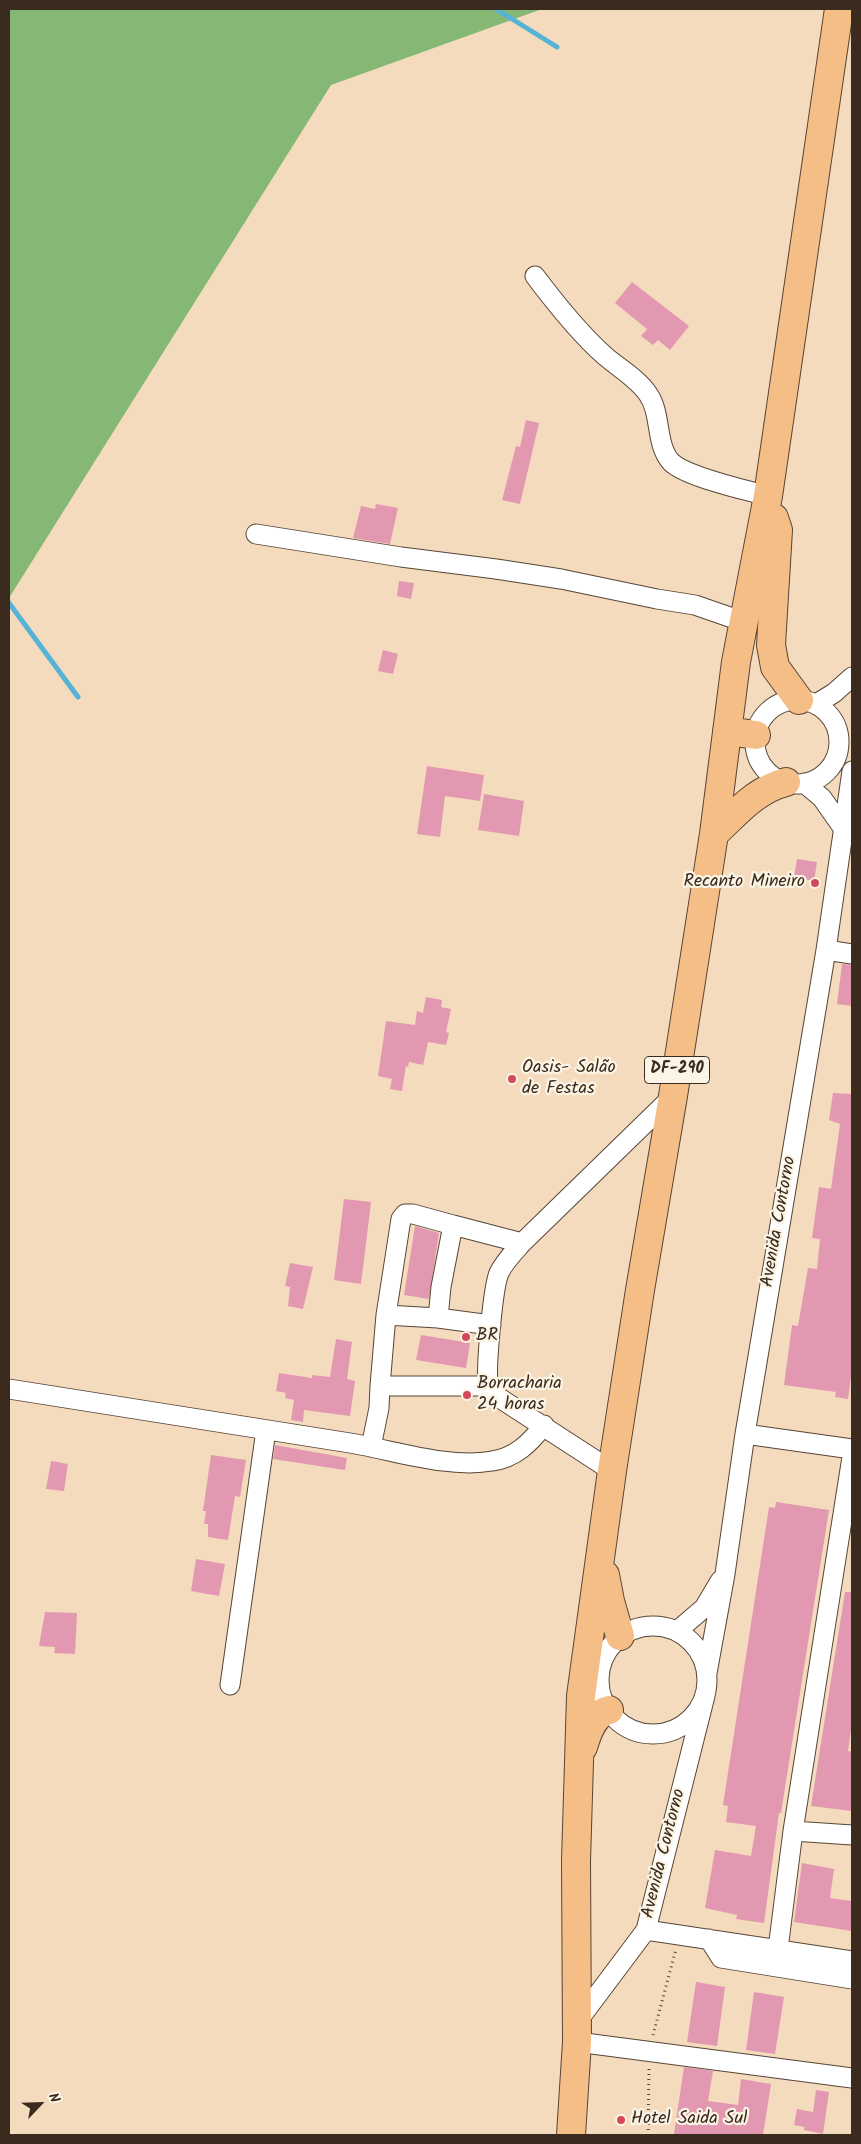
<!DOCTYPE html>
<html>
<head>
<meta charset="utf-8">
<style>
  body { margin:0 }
  #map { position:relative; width:861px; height:2144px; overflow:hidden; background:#f4dbbd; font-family:Kalam,sans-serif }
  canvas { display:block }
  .frame { position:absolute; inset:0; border:10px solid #3b2a1e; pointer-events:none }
  .north { position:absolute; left:15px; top:2079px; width:50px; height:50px; -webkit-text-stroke:4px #fcf5e5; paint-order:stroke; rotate:66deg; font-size:14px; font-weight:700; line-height:20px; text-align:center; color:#3b2a1e }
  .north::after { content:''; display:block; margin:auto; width:18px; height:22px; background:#3b2a1e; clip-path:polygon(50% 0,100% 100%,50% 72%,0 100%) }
</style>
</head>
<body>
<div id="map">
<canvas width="861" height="2144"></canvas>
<div class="frame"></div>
<div class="north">N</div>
</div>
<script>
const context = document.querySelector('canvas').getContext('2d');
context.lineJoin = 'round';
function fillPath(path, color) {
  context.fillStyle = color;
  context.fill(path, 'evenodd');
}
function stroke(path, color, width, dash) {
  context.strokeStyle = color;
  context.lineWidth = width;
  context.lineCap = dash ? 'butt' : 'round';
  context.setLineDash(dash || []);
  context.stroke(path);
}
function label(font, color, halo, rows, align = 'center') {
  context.font = font + ' Kalam,sans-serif';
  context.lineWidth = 4.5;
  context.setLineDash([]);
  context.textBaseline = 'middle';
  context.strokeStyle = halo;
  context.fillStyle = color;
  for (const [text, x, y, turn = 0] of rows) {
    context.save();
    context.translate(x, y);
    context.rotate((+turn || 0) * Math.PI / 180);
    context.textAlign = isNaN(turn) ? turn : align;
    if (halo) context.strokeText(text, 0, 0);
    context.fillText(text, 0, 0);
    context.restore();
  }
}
const forest = new Path2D(`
  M9,9H542L331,85L9,598Z`);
const stream = new Path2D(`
  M496,9L557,47
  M9,603L78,697`);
const building = new Path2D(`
  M632,282L689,326L670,350L658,340L653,345L641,336L647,329L615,303Z
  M526,420L539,423L520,504L502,500L516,446L520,447Z
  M376,504L398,508L390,544L353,538L361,506L375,509Z
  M399,581L414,583L411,599L397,596Z
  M383,650L398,654L393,674L378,671Z
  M427,766L484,775L480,801L445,796L440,837L417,834Z
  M484,794L524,801L519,836L478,830Z
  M797,859L817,862L814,881L794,877Z
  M842,964L852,965V1006L837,1004Z
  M426,997L442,1000L441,1007L451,1009L446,1032L449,1033L446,1045L428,1042L423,1065L409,1062L408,1067L406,1066L402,1091L390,1089L392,1079L378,1076L386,1021L415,1025L417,1011L423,1013Z
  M833,1093L852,1094V1370L848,1399L835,1397L836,1392L784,1385L792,1325L798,1326L808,1268L817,1269L820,1239L812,1238L819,1187L831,1189L840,1124L829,1120Z
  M344,1199L371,1202L361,1284L334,1280Z
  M415,1226L439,1233L429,1299L404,1295Z
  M290,1263L313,1267L303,1309L288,1306L290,1287L285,1286Z
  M421,1335L470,1343L466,1368L416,1360Z
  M336,1339L352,1342L347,1379L355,1381L350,1416L304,1410L303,1422L291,1420L294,1400L285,1398L286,1393L276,1391L279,1373L312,1378V1375L330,1377Z
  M275,1445L347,1458L345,1470L273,1459Z
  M211,1455L246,1460L240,1497L235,1496L228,1540L208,1537V1524H204L206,1511H203Z
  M51,1461L68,1464L64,1491L46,1489Z
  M776,1502L829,1510L781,1813H779L764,1923L736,1919L737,1915L705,1908L715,1850L751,1856L756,1826L726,1822L728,1806L723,1805L769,1507L775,1508Z
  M196,1559L225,1564L219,1596L191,1591Z
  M845,1592H852V1723L848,1751L852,1752V1811L811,1806Z
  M45,1612L77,1613L75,1654L54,1653L55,1647L39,1646Z
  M802,1863L834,1869L830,1898L852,1901V1931L794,1922Z
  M696,1982L725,1987L717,2046L687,2042Z
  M754,1992L784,1997L775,2054L746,2050Z
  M684,2067L713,2071L708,2101L738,2105L741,2079L771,2084L763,2135L674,2134Z
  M816,2090L829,2092L823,2134L804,2130V2127L794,2125L797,2109L813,2112Z`);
const path = new Path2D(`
  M653,2035L676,1949
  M648,2135L649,2068`);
const minor = new Path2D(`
  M535,276C556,304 579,333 605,356C619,368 638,379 648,394C662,414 655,444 671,462C686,477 746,490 768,496
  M256,534L401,557L496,569L561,579L657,599L695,605L744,622
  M755 742a42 42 0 1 1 84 0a42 42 0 1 1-84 0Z
  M816,704L834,693L852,677
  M804,783L822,798L843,828L849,829
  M826,950L852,954
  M386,1315L401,1219L405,1214H413L453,1225
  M491,1325L438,1318L441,1287L453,1225L522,1243
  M380,1386L386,1315L438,1318
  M9,1389C122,1407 236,1425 350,1443C393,1450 449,1469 492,1461C515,1458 530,1443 544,1425
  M745,1434L852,1449
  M371,1447L379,1408L380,1386H489
  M612,1471L498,1397C493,1392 489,1388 488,1381C486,1365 493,1287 499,1273C504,1262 514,1252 522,1243L673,1096
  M599 1680a54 54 0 1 1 108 0a54 54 0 1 1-108 0Z
  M677,1631L704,1608L720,1581
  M707,1673L725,1574L745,1434L826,950L852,771
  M230,1685L266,1430
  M793,1831L852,1835
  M646,1930L852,1961
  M709,1939L721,1958L852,1979
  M778,1949L793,1831L852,1457
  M577,2022L646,1930L705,1696
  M577,2042L852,2078`);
const highway = new Path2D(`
  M774,518L778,530L771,645L775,667L799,700
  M727,731L756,735
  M714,834C737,813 755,790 786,782
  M605,1575L610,1601L620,1636
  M583,1747C587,1734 593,1714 609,1710
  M571,2135L577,2042L576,1861L581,1696L612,1471L640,1290L673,1096L714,834L736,662L768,496L839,9`);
const markers = [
  [815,883,5,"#d1495b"],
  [512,1079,5,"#d1495b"],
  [466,1337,5,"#d1495b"],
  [467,1395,5,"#d1495b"],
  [621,2120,5,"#d1495b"]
];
const shields = [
  [677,1070,65]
];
const shieldNames = [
  ["DF-290",677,1070]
];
const poiNames = [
  ["Recanto Mineiro",805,883,"right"],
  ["Oasis- Salão",522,1069],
  ["de Festas",522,1090],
  ["BR",476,1337],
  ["Borracharia",477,1385],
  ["24 horas",477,1406],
  ["Hotel Saida Sul",631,2120]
];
const streetNames = [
  ["Avenida Contorno",780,1222,-80],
  ["Avenida Contorno",665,1854,-76]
];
fillPath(forest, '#84b874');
stroke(stream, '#57b3d5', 5);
fillPath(building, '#e398b1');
stroke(minor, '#574536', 21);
stroke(highway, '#574536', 30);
stroke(path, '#574536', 3, [1, 4]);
stroke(minor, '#fff', 19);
stroke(highway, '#f6be87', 28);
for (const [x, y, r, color] of markers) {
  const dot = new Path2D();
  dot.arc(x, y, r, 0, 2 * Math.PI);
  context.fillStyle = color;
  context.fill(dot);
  stroke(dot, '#fcf5e5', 2);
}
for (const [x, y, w] of shields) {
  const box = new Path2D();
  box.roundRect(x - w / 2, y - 13.5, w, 27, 4);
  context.fillStyle = '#fcf5e5';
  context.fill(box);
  stroke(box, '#3b2a1e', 1);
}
label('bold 16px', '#3b2a1e', null, shieldNames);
label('18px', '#3b2a1e', '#fcf5e5', poiNames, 'left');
label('18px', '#3b2a1e', '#fcf5e5', streetNames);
</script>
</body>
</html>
